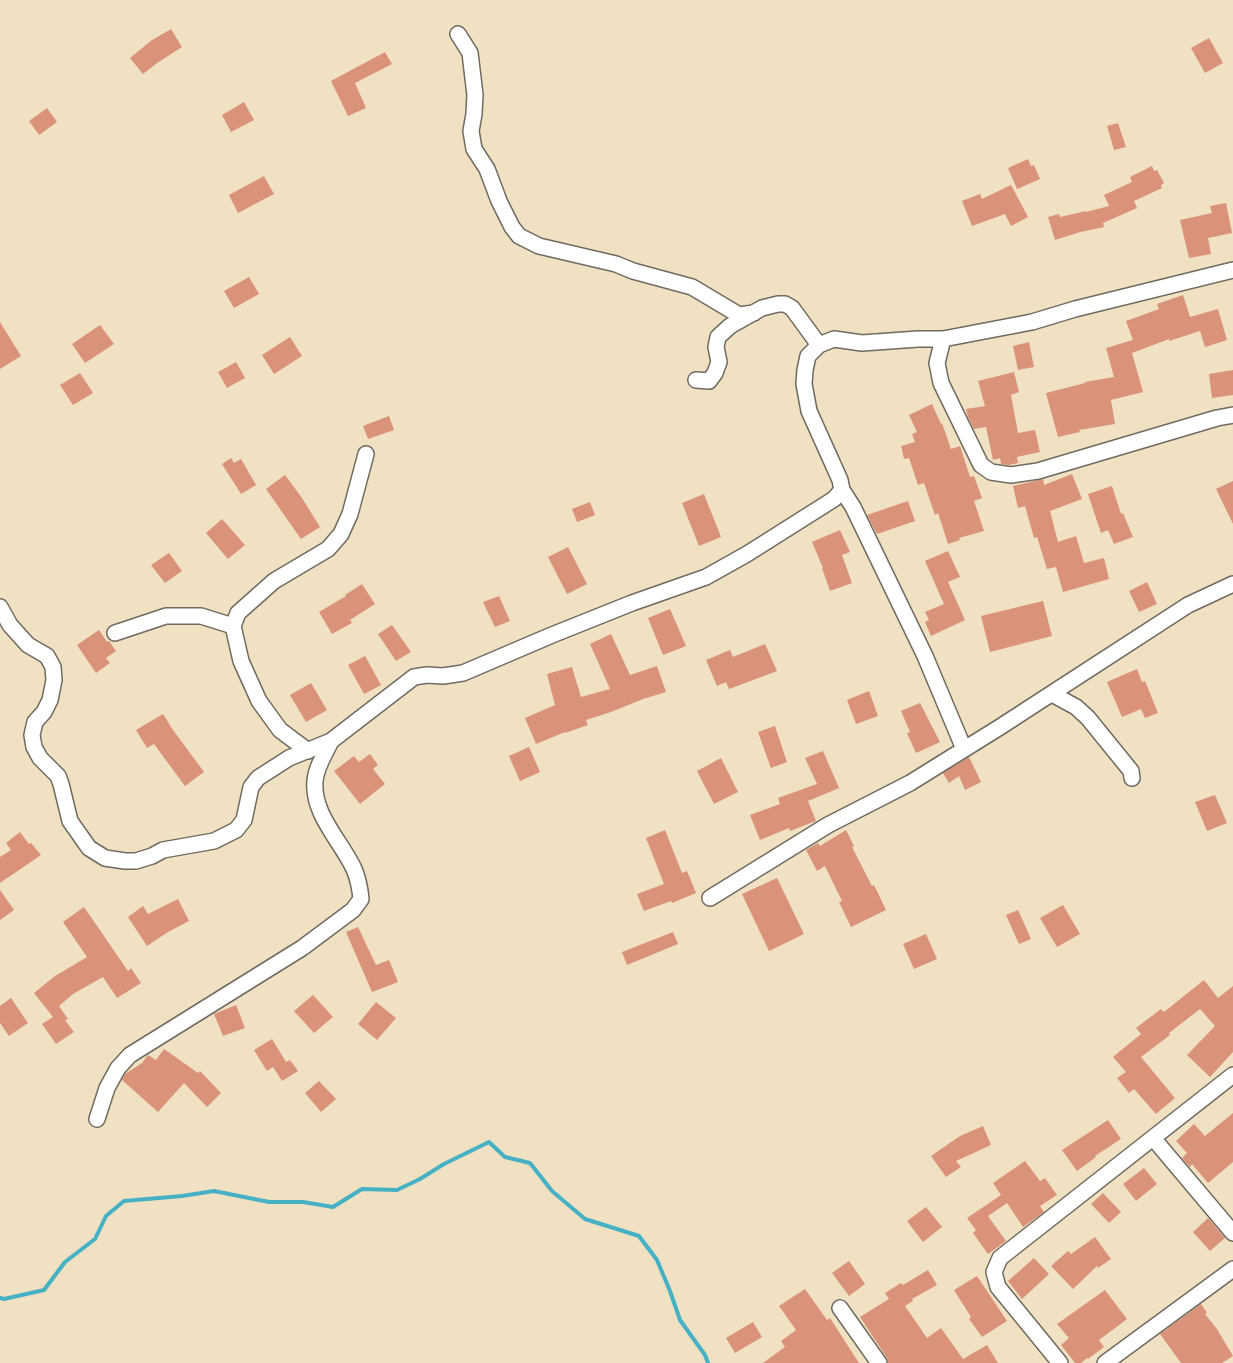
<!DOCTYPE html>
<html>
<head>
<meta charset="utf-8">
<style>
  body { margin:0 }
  canvas { display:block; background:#f0e1c3 }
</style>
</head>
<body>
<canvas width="1233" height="1363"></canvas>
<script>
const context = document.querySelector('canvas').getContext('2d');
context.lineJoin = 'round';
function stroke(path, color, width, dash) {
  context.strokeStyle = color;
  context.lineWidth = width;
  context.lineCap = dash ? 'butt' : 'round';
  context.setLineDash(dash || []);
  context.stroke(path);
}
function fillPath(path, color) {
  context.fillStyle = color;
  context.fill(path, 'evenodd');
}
const stream = new Path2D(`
  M0,1298L4,1299L44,1290L65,1262L95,1239L106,1216L124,1201L182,1196L214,1191L269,1202H303L333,1207L362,1189L397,1190L420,1179L444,1164L489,1142L505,1157L530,1163L552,1191L585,1219L639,1236L657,1260L670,1291L680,1320L705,1355L708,1363`);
const building = new Path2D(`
  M171,29L182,47L157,63L143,74L130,58L152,40Z
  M1209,38L1223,63L1205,73L1191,48Z
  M385,52L392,64L355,83L366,108L348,116L331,81Z
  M244,102L254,120L231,132L222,115Z
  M47,108L57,122L39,135L29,121Z
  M1118,123L1126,147L1114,150L1107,126Z
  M1028,159L1031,166L1034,165L1040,179L1017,189L1008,168Z
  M1152,166L1154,171L1157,170L1164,183L1161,185L1162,188L1134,201L1137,208L1103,223L1104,227L1080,232L1055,240L1048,217L1059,214L1060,217L1086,211V212L1109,206L1104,195L1132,182L1130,177Z
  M264,176L274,194L238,213L229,195Z
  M1011,185L1028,217L1011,226L1005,214L972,226L962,201L980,194L982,199Z
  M1226,203L1232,233L1208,238L1211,254L1189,258L1180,220L1212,213L1210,206Z
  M249,277L259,294L234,308L224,291Z
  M1183,295L1190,317L1218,309L1227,340L1205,347L1200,331L1169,341V339L1132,353L1143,392L1111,400L1115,424L1079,430L1080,432L1058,437L1046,393L1085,383V382L1114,377L1106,348L1133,340L1126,321L1159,309L1157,304Z
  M0,322L21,356L0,369Z
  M100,325L114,344L85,363L72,344Z
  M290,337L302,356L274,374L262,355Z
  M1029,342L1034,367L1018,370L1013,346Z
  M236,362L245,378L227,388L218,372Z
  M1233,370V395L1212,398L1209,374Z
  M1014,372L1019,392L1011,395L1018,433L1035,430L1040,452L1017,457L1018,463L1009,465L1001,464L1000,458L993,460L986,427L974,429L968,417L966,409L985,406L978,381Z
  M80,373L93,393L73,405L60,385Z
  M932,404L941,424L942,423L951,449L960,446L970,477L974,476L982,498L974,501L984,531L959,538L960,540L948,544L938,513L935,515L924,483L918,485L909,458L904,459L901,446L915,442L912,434L917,432L909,415Z
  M389,416L394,430L368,439L363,426Z
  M231,458L234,463L241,459L256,485L241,494L222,464Z
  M1072,474L1082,499L1050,511L1058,542L1076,536L1084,563L1104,558L1109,579L1063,592L1056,567L1047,569L1037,537L1034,538L1025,506L1018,508L1013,486L1043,479L1044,485Z
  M285,475L302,498L320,527L301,539L266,489Z
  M1233,481V524L1216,489Z
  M1112,486L1121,514L1123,513L1133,537L1114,544L1108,530L1101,533L1088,494Z
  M704,494L721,537L699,546L682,503Z
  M908,501L915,521L877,534L867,515Z
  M590,502L595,515L577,522L572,509Z
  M222,519L245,545L228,559L206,533Z
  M840,530L850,552L842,555L852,583L830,591L822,568H823L812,542Z
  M568,547L587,584L567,594L548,557Z
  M948,551L960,577L948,582L965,620L931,636L925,622L929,620L925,612L944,604L925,561Z
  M169,553L182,571L165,583L151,565Z
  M1147,582L1157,604L1139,612L1129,591Z
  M362,584L375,604L350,620L352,623L332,634L319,612L346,596L345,595Z
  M499,596L510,621L495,627L483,602Z
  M1043,601L1052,636L990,652L981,616Z
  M670,609L686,646L663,655L648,618Z
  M392,625L411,652L396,661L378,634Z
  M99,630L107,642L109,641L116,651L106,658L110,663L96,673L77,645Z
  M611,634L630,675L657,666L666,692L643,699L611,712L586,720L588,725L565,733V732L536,744L525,718L555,705L547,674L572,667L581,697L610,689L590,644Z
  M765,644L777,671L729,689L726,682L717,686L706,660L730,650L733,657Z
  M365,656L381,685L364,694L348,665Z
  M1137,669L1142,682L1145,681L1158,713L1145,718L1141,709L1122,717L1107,682Z
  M311,683L327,710L306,722L290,695Z
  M869,691L878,716L856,724L847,700Z
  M920,703L940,742L916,753L907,733L910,732L901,711Z
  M163,714L173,730L204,772L185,786L154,744L147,748L136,730Z
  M775,726L787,762L771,768L758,732Z
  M529,747L540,772L520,781L509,756Z
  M823,751L839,788L808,801L816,821L790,831L789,828L760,840L750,815L780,804L778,798L817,784L805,758Z
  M370,754L378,765L373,769L385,784L360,804L334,771L354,756L359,762Z
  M969,757L981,782L965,790L959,776L949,783L943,773Z
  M721,758L738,792L714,804L697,771Z
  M1215,795L1227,823L1207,831L1195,802Z
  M665,830L682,873L687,871L696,893L672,903L671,901L644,911L637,894L664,884L646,838Z
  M846,830L854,846L852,847L872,886L874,885L886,910L851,927L839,902L842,901L825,866L817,871L806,850L818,843L820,846Z
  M20,832L29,844L31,843L41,855L0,883V857L11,850L6,843Z
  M777,878L804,934L769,951L742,894Z
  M0,890L14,910L0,920Z
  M178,899L189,921L168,932L147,946L128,917L143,906L148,914Z
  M1063,905L1080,934L1057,947L1040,918Z
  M84,907L128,971L131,968L141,983L117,998L103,977L73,994L59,1006L68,1019L65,1020L74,1032L56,1044L42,1024L53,1017L34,993L55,976L87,957L63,922Z
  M1018,910L1031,939L1019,944L1006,915Z
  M358,927L376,965L389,960L398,982L372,992L346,932Z
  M673,932L678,944L627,965L622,952Z
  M926,934L937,959L914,969L903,944Z
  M1204,980L1218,998L1233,986V1052L1210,1077L1187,1055L1215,1026L1200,1009L1169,1033L1170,1035L1141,1057L1175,1098L1156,1114L1134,1089L1129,1093L1117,1078L1126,1072L1113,1057L1141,1034L1136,1028L1161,1009L1164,1012Z
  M313,995L333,1017L314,1033L294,1011Z
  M11,998L28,1023L9,1036L0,1023V1006Z
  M376,1002L396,1018L377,1040L358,1024Z
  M236,1005L245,1028L223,1036L214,1014Z
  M272,1039L286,1062L290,1060L298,1071L282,1081L273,1067L267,1071L254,1050Z
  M164,1049L198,1073L200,1071L221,1093L207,1107L184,1083L158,1112L122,1080L125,1074L142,1063L148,1055L156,1060Z
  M319,1081L336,1099L321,1112L305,1093Z
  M1233,1113V1162L1208,1183L1192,1164L1190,1167L1182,1158L1187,1153L1176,1141L1194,1124L1205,1136Z
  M1108,1120L1121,1139L1095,1156L1096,1157L1077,1171L1062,1150Z
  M983,1126L991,1145L956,1161L961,1167L946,1177L931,1156L960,1136Z
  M1025,1161L1040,1181L1045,1178L1057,1195L1040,1206L1044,1212L1023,1227L1007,1203L988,1216L1006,1241L988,1254L973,1233L976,1230L967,1218L1001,1195L993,1183Z
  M1144,1168L1157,1184L1136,1201L1123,1184Z
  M1103,1193L1121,1212L1109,1223L1091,1204Z
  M926,1207L942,1227L923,1242L907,1221Z
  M1208,1218L1225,1238L1210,1251L1193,1232Z
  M1095,1237L1111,1259L1098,1268L1097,1266L1073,1289L1051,1266L1068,1251L1071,1254Z
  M1034,1258L1049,1274L1022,1299L1008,1281Z
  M849,1261L865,1284L849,1296L832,1273Z
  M928,1270L937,1285L912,1299L913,1301L905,1306L927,1338L941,1328L963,1359L987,1345L998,1363H888L887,1358L860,1317L889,1299L885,1293L901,1283L903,1285Z
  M977,1276L1007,1321L982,1337L969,1319L971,1317L954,1290Z
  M805,1289L827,1320L830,1318L859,1363H763L785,1347L781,1341L796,1330L779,1306Z
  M1105,1290L1127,1319L1099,1340L1104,1347L1088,1359L1087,1358L1081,1363H1075L1061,1345L1069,1338L1057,1324Z
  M1201,1304L1207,1313L1205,1314L1217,1329L1233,1356L1222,1363H1181L1160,1334Z
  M753,1322L762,1337L735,1353L726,1338Z`);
const minor = new Path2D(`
  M458,34L470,53L475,95L474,114L471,131L474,149L487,169L499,201L512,227L519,236L539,246L616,264L633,271L692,287L739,315L754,313
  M943,339L937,363L941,383L981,465L991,472L1011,475L1038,471L1217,418L1233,415
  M696,380L709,381L715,373L719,362L716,347L718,337L730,326L762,308L778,304H785L792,308L819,345
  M842,490L853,507L925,656L964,749
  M0,607L10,625L28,645L47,656L53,667L54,680L50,700L44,712L35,722L32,735L34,747L40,758L58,776L61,784L70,821L89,848L105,858L125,861H136L152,856L163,850L214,841L236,830L244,820L251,787L258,778L289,758L331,741L414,677L427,675L443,676L463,673L552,635L632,603L706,577L747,554L834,499L842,490L840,480L809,411L804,384L805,370L808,356L819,345L834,339L862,343L918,339H943L1032,322L1075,309L1233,270
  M115,633L166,616H201L233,626
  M1052,694L1076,707L1088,718L1131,771L1132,778
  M308,751L280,730L259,701L241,661L233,626L238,613L274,581L328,549L341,534L350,514L366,454
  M710,898L828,825L910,783L1000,727L1188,605L1233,584
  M97,1119L107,1088L118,1068L130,1055L302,948L353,910L361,899C360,889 358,878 354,869C341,841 312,814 315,781C316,767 325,754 331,741
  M1153,1138L1233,1233
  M840,1308L879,1363
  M1060,1363L998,1287L994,1272L1000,1258L1233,1075
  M1105,1363L1233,1269`);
stroke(stream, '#46b1c4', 4);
fillPath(building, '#da9279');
stroke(minor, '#706b60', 18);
stroke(minor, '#fff', 15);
</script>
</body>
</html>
